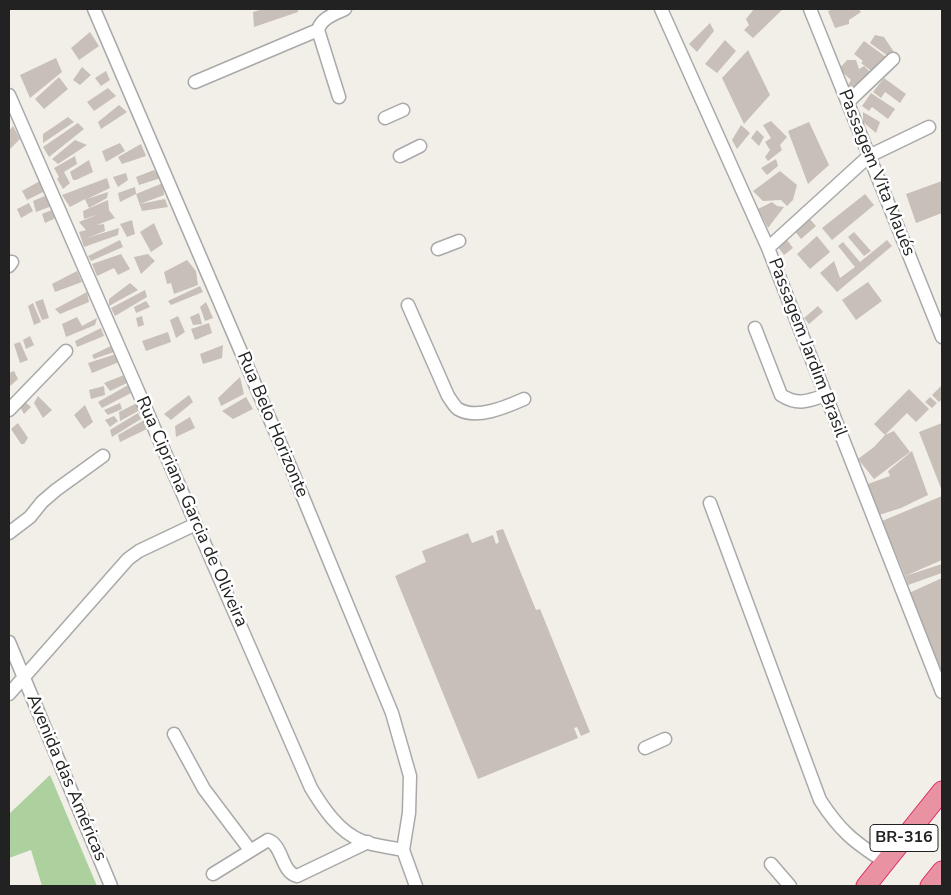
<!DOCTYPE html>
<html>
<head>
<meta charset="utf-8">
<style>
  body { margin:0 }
  #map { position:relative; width:951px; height:895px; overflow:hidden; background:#f2efe9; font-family:"Nunito Sans",sans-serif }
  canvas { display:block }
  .frame { position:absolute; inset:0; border:10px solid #222; pointer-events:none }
</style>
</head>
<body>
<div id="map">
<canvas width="951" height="895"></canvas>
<div class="frame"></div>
</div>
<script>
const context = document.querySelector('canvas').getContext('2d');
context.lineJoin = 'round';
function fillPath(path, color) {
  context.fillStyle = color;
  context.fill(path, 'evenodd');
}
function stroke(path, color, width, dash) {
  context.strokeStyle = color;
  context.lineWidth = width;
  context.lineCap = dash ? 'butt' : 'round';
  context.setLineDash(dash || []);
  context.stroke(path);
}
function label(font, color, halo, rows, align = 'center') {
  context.font = font + ' "Nunito Sans",sans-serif';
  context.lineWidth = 5;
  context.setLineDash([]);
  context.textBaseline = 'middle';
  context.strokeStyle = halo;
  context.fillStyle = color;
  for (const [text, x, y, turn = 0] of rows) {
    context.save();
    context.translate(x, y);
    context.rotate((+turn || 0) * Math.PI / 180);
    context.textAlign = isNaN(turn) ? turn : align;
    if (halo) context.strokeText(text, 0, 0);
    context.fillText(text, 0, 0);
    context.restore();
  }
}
const forest = new Path2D(`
  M50,775L97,886H42L31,850L9,858V814Z`);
const building = new Path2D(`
  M263,9H298V12L254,27L253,12Z
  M754,9H783L753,38L744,30L749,25L746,19Z
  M834,9H859L861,12L849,20V24L835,28L828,11Z
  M710,23L714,31L697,52L689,44Z
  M90,32L99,46L79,60L71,48Z
  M875,35L884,37L894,52L888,56L870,43Z
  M725,40L736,51L717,73L705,64Z
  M864,41L886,57L874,73L861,63L863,61L854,54Z
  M748,50L770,95L744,124L722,78Z
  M56,58L62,72L30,98L20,75Z
  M847,60H856L859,69L864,66L872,74L852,93L848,85L851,80L839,69Z
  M82,67L91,75L80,85L73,80Z
  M106,71L110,80L101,86L95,78Z
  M59,77L68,89L44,109L35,99Z
  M884,78L906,94L900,103L885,92L881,98L873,92Z
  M108,88L116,96L94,111L87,102Z
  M871,93L895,109L888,119L872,107L869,111L862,106Z
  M119,105L127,112L101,129L98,122Z
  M863,112L880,122L876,133L863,122Z
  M68,117L74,122L43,143V134Z
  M771,121L787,137L780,145L782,150L768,161L765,157L770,150L765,142L771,138L763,125Z
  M809,122L829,165L808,184L788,131Z
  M78,123L84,129L49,157L43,147Z
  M741,125L750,133L737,149L732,140Z
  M13,126L20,139L9,150V131Z
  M757,130L764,137L759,146L751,138Z
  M75,140L87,145L58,164L52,159Z
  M120,143L125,151L106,162L102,151Z
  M141,144L146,156L122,164L118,157Z
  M75,156L77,164L64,172L70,183L63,189L57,179L59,177L54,168Z
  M776,159L778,166L767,175L761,168Z
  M89,160L93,172L76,180H73L70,172Z
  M154,170L161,178L139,185L136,177Z
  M780,171L797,185L793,200L787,206L781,200L763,201L753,191Z
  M126,173L128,180L118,187L113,177Z
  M107,178L110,188L87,199L108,192L107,198L89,208L85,199L70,207L62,195Z
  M40,181L45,191L27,200L22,191Z
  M942,181V213L916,223L906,194Z
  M163,183L164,195L140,204L165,199L168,207L142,211L136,194Z
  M135,187L136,194L120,202L118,193Z
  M865,194L874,205L832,240L822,228Z
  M47,195L52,206L36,212L33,201Z
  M108,200L109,210L115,218L97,225L104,224L105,231L87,238L119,228L118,235L84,247L79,232L86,230L79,222L99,214L84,219L83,211Z
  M772,202L777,206L784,207L768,228L758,209Z
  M29,203L33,211L21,218L17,209Z
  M54,209L58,217L45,223L42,214Z
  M808,217L816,226L801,239L794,230Z
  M132,220L135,234L127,237L120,224Z
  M154,223L163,244L151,252L140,232Z
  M854,232L871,251L864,256L848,237Z
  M817,236L830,252L810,269L797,254Z
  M120,240L123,247L91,261L88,256Z
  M787,240L793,248L784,255L778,247Z
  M887,240L892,246L837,292L820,273L834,261L840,278L855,267L838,246L843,242L860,262Z
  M121,254L130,269L118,275L114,268L97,276L92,264Z
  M148,254L155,261L141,274L134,257Z
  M187,260L196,271L198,285L174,294L171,283L167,284L164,272Z
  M77,271L82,282L55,292L52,284Z
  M868,282L882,301L856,320L842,300Z
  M130,283L138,290L109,306V299Z
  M200,286L203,292L171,305L168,301Z
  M145,290L147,297L115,316L111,308Z
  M87,292L89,302L60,314L55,309Z
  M43,299L49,318L42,320L35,302Z
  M146,301L150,307L136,313L134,307Z
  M206,302L213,318L205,321L200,307Z
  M33,303L41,322L34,325L28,306Z
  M818,306L823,312L809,324L804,318Z
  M199,313L202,324L193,325L190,317Z
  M142,316L144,325L138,327L136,318Z
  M178,316L185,332L176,338L170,320Z
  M77,317L82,326L97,318L95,325L66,337L62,324Z
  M209,323L212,333L195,340L191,329Z
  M101,328L104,336L77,347L75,341Z
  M168,332L171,342L146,351L142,341Z
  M30,336L34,345L26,349L23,340Z
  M20,342L28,360L20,363L14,344Z
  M223,345L222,358L203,364L200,354Z
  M111,346L114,352L94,359L92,355Z
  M116,354L119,362L92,373L88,363Z
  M14,371L18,379L9,387V373Z
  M124,375L127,383L110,391L104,383Z
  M240,377L244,394L221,406L218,398Z
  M130,384L133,392L102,408L98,402Z
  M942,385V399L939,402L932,395Z
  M104,386L105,395L91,399L89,390Z
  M909,389L929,409L916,422L907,413L885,435L874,424Z
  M189,395L193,402L171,420L164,414Z
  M38,396L52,410L43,418L34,403Z
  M246,397L253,409L233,419L222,411Z
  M930,397L937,403L932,408L925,402Z
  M24,401L31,407L24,414L19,405Z
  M120,403L122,409L108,415L104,410Z
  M137,403L140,410L120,421L119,412Z
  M85,405L93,422L84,429L74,415Z
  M138,413L141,419L112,437L110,430Z
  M114,416L118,421L110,427L105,420Z
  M190,417L195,428L176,437L175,426Z
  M146,419L147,429L120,442L118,435Z
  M18,423L28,438L24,444H21L11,429Z
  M942,423V491L919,432Z
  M894,431L910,452L874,479L858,459L874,447L885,435Z
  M912,451L928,495L901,508L879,515L868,484L890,476L888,471Z
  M942,496V560L905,576L882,521Z
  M503,529L536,610L540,609L590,732L581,736L577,727L574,728L578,738L478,779L395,576L426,562L422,551L468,533L472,543L493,535L496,544L499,542L496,531Z
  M942,564V573L908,585L905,576Z
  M942,578V676L909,593Z`);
const minor = new Path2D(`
  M94,9L293,473L392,713L410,776L409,813L403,850
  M661,9L768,248L942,692
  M810,9L942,337
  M195,82L318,30
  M9,95L311,788C323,808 339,832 362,841C375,846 390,847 403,850
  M339,97L318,30C321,18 335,14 345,9
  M848,102L893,59
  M385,118L403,110
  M400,156L420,146
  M768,248L869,156L929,127
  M438,249L459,241
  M9,266L12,262
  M408,305L448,396C451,400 454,406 458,409C476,420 506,407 524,399
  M755,328L781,395C798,406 808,401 826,395
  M9,410L66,351
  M710,503L820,800C840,831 854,842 885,862
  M9,533L30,517L42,502L56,490L103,456
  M9,642L111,886
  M9,694L128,559L139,551L196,524
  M174,734L204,789L250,850
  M645,748L665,739
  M403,850L416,886
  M771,864L790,886
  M213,874L268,840C283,845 281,872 297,876L368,842`);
const highway = new Path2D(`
  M866,886L942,791
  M930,886L942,871`);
const shields = [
  [904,838,68]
];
const shieldNames = [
  ["BR-316",904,838]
];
const streetNames = [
  ["Passagem Vita Maués",876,173,68],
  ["Passagem Jardim Brasil",807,348,69],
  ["Rua Belo Horizonte",272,425,67],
  ["Rua Cipriana Garcia de Oliveira",191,512,66],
  ["Avenida das Américas",66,778,67]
];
fillPath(forest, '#add19e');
fillPath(building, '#c7bfb8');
stroke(minor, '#a9a9a9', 15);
stroke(highway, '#dc2a67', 21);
stroke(minor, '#fff', 12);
stroke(highway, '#e892a2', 19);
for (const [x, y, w] of shields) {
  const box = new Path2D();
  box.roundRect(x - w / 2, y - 13.5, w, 27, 4);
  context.fillStyle = '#fff';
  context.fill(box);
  stroke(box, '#222', 1);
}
label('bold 16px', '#222', null, shieldNames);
label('18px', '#222', '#fff', streetNames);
</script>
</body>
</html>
